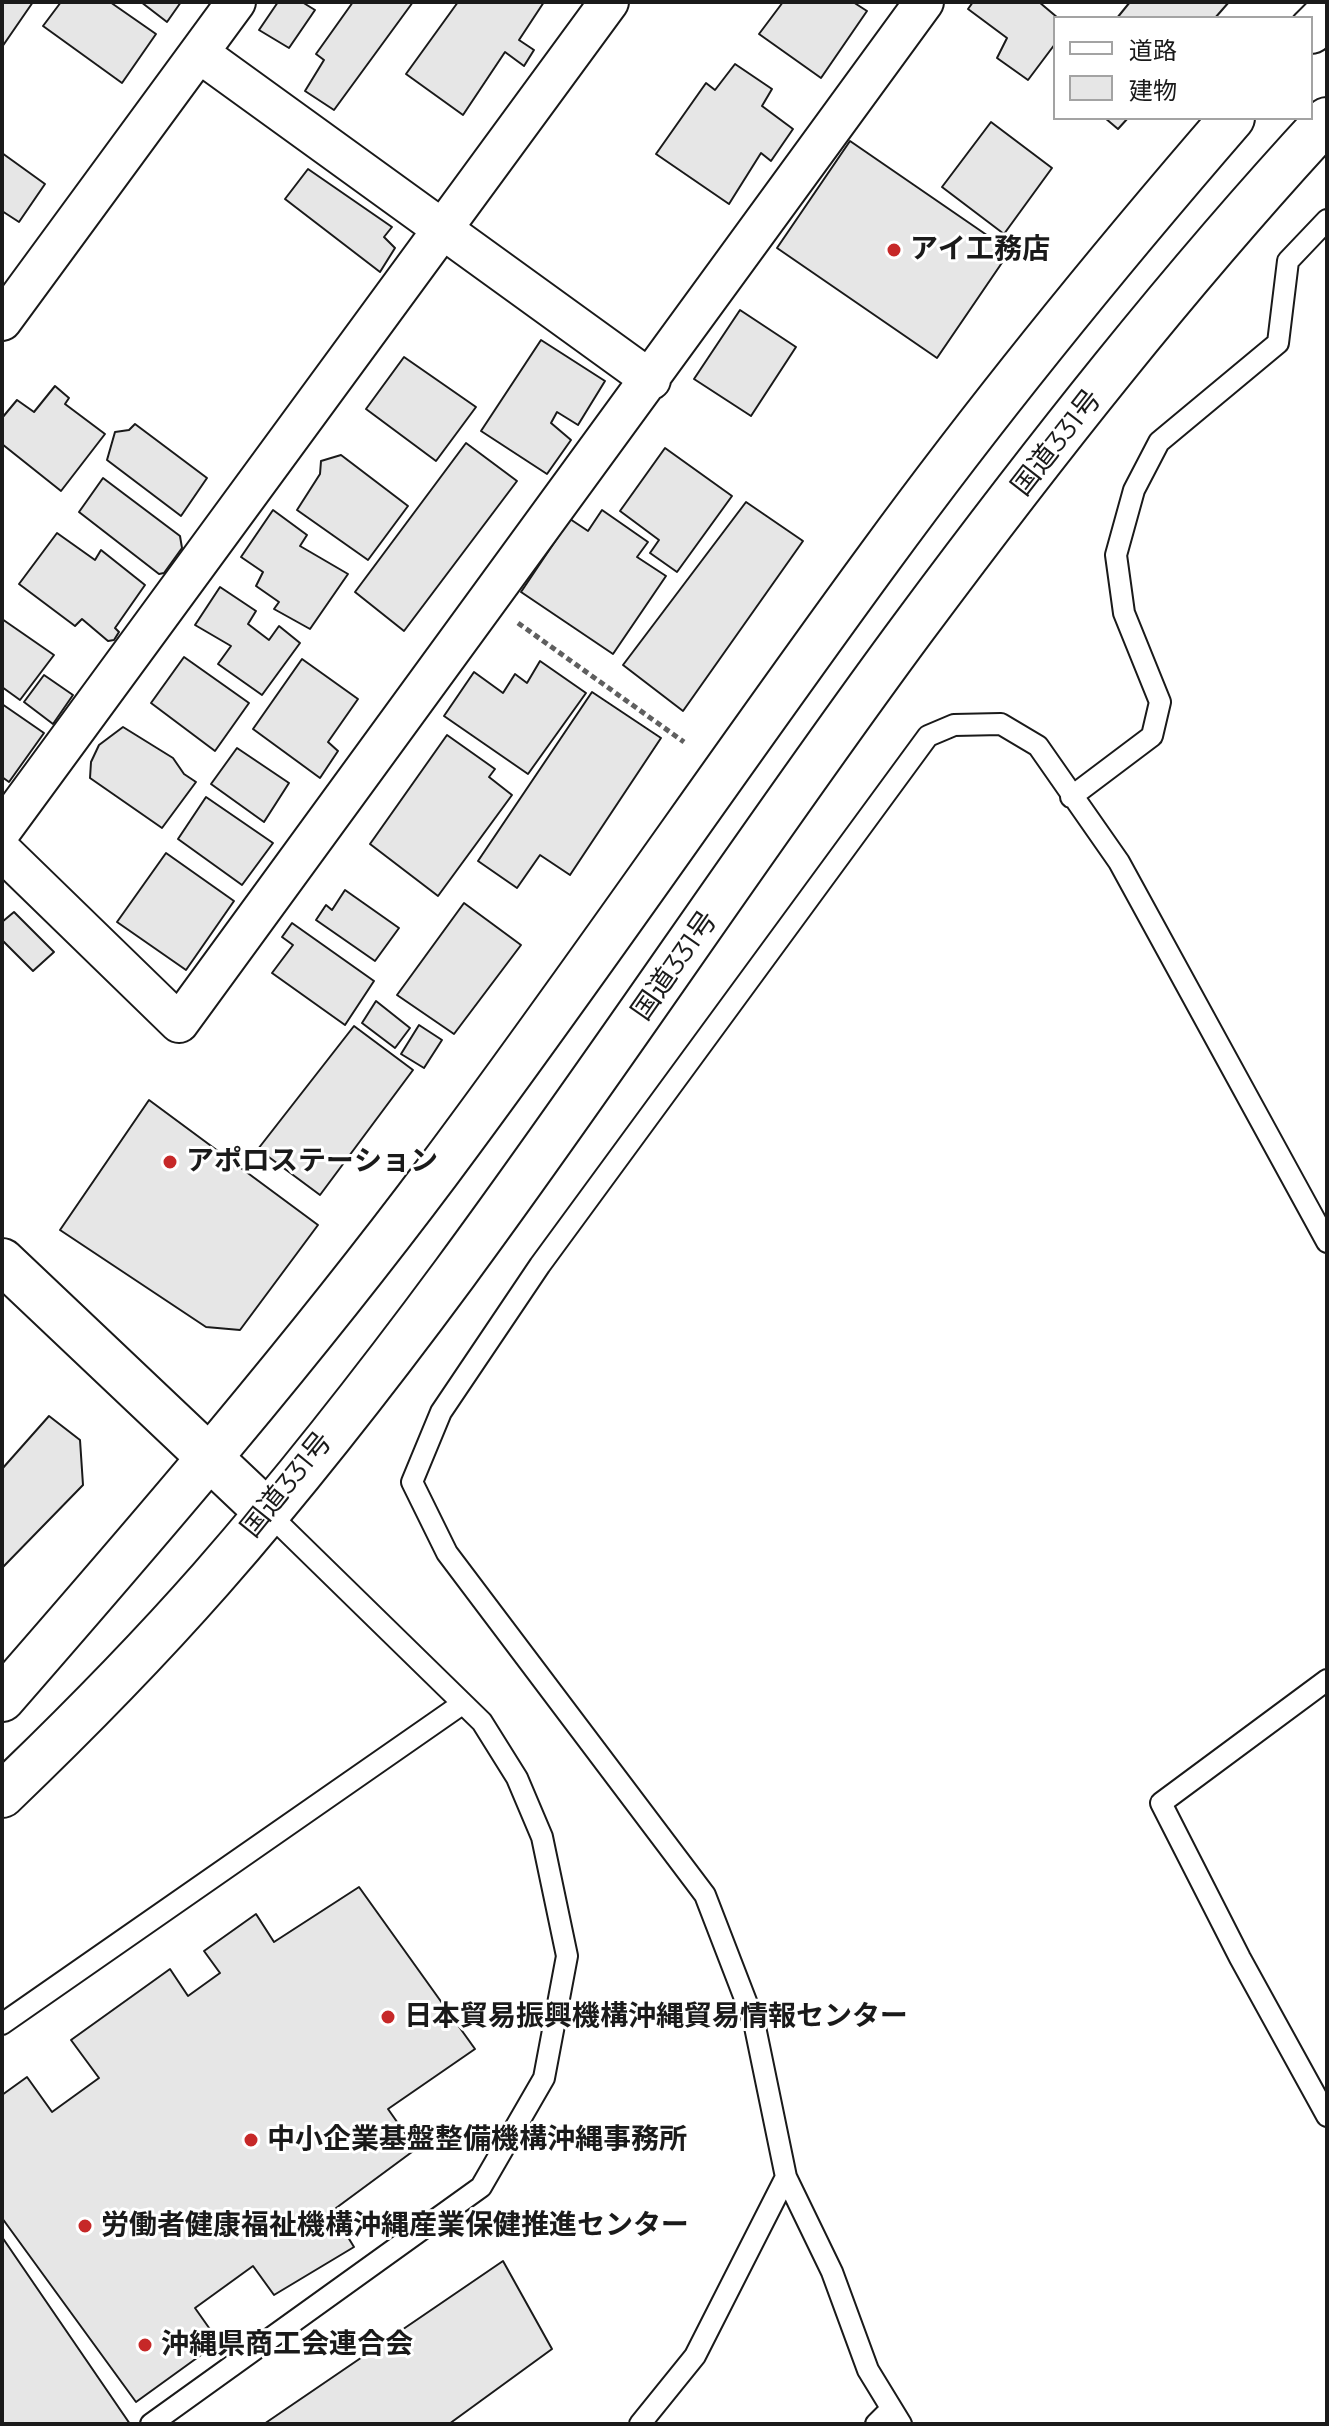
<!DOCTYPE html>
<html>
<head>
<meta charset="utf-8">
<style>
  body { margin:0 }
  #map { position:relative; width:1329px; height:2426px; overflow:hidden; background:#fff; font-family:Montserrat,"Noto Sans JP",sans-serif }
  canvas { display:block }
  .frame { position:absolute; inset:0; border:4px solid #1a1a1a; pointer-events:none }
  .legend { position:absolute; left:1053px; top:16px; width:260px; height:104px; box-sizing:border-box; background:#fff; border:2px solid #a3a3a3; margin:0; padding:10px 14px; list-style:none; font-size:24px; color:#1a1a1a }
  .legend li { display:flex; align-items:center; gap:16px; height:40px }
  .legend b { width:40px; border:2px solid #a3a3a3 }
</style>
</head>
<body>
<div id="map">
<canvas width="1329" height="2426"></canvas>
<div class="frame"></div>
<ul class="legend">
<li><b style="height:10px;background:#fff"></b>道路</li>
<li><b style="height:22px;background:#e6e6e6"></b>建物</li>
</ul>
</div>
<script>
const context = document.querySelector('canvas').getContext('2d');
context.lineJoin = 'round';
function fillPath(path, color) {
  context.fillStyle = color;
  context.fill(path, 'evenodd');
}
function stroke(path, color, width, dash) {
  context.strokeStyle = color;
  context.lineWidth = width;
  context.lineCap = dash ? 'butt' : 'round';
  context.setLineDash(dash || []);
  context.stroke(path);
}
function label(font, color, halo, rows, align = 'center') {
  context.font = font + ' Montserrat,"Noto Sans JP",sans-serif';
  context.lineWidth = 6;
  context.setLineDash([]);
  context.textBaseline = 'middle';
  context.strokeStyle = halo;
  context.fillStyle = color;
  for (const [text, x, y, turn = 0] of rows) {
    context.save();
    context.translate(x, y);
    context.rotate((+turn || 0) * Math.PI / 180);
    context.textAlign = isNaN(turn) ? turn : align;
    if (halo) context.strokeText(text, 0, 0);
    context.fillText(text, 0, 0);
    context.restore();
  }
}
const building = new Path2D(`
  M2,2H33L2,47Z
  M61,2H110L156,34L122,83L43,26Z
  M141,2H181L167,22Z
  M278,2H302L315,10L289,48L259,30Z
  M353,2H413L334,110L305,91L324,60L316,54Z
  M458,2H544L519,40L534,50L524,66L505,52L463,115L406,74Z
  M783,2H853L867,11L821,78L759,34Z
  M973,2H1039L1058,18L1055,44L1028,80L997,58L1007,38L968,9Z
  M1130,2H1229L1215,18H1117Z
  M735,64L772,89L762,106L793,129L771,161L761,153L729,204L656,154L706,83L715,90Z
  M1105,118H1128L1118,129Z
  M991,122L1052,168L1004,234L942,187Z
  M850,141L1010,251L937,358L777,248Z
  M2,153L45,184L19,222L2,211Z
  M308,169L392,227L384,237L395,248L380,272L285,199Z
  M740,310L796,347L751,416L694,379Z
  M541,340L605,381L578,425L557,412L551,423L571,440L547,474L481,431Z
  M404,357L476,407L436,461L366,409Z
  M55,386L69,398L65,404L105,434L61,491L2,444V418L17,400L34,412Z
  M135,424L207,478L181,516L107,460L115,432L129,430Z
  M466,443L517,481L404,631L355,592Z
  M665,448L732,496L677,572L650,553L659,540L620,511Z
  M341,455L408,506L368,560L297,510L320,474L321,461Z
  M103,478L180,536L182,548L164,573L159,574L79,512Z
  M746,502L803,541L683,711L623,665Z
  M273,510L307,535L300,546L348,574L310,629L274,609L279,602L256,586L263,572L241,557Z
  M602,510L648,542L637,557L666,576L613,654L521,592L570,519L588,531Z
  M57,533L95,560L101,550L145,585L115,628L119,632L114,640L108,641L82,619L75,626L19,584Z
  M220,587L256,611L248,624L269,640L279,626L300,643L262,695L218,664L231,646L195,625Z
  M2,619L54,655L20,700L2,687Z
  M184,657L249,703L215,751L151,703Z
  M302,659L358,699L328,742L338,751L320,778L253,729Z
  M540,661L586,693L528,774L444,716L474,672L503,693L515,674L527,683Z
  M44,675L73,695L53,724L24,702Z
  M592,692L661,738L570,875L540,855L517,888L478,861Z
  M2,704L44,733L9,782L2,777Z
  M123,727L173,758L184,774L196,782L162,828L90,778L91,762L99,745Z
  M447,735L495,769L489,777L512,795L438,896L370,844Z
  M237,748L289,783L264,822L211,784Z
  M206,797L273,843L242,885L178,839Z
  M166,853L234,901L186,970L117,922Z
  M345,890L399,928L375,961L316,920L326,905L332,910Z
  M464,903L521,945L454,1034L397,995Z
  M14,912L54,952L33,971L2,940V922Z
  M292,923L374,981L345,1025L272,973L293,945L282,937Z
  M376,1001L410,1028L395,1048L362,1023Z
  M419,1025L442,1040L424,1068L401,1054Z
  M354,1026L413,1070L320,1195L258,1149Z
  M149,1100L318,1225L240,1330L206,1327L60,1230Z
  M49,1416L80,1440L83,1485L3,1567L2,1469Z
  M359,1887L475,2049L388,2109L416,2149L332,2211L354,2247L274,2295L253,2266L195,2308L219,2342L136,2402L2,2218V2095L27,2077L52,2112L99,2078L71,2040L170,1969L188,1996L220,1973L204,1951L256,1914L274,1942Z
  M2,2237L130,2424H2Z
  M503,2261L552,2349L449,2424H264Z`);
const path = new Path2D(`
  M518,623L684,742`);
const service = new Path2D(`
  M1071,797L1152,736L1160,702L1124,613L1116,555L1134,490L1159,442L1278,343L1288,261L1327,220
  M1327,1680L1161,1803L1240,1958L1327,2116
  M2,2024L462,1704
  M151,2424L481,2187L544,2078L567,1956L542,1837L517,1778L482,1722L267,1512
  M640,2424L695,2356L786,2177
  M876,2424L891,2409
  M901,2424L868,2370L832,2272L786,2177L754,2022L705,1895L447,1553L412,1482L441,1412L540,1265L928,736L954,725L1001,724L1038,746L1119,862L1327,1242`);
const minor = new Path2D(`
  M199,53L651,380
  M2,321L236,2
  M2,830L609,2
  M2,851L179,1023L924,2`);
const tertiary = new Path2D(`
  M2,1261L267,1512`);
const trunk = new Path2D(`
  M1311,31L1327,15
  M2,1699C152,1527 301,1354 438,1171C589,969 730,761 879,558C990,406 1109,260 1232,118
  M2,1795C74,1726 145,1654 211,1579C471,1282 679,944 913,628C1043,453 1179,280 1327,120`);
const markers = [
  [894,250,8,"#c62828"],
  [170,1162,8,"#c62828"],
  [388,2017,8,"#c62828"],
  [251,2140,8,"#c62828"],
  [85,2226,8,"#c62828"],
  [145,2345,8,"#c62828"]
];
const poiNames = [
  ["アイ工務店",910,250],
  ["アポロステーション",186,1162],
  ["日本貿易振興機構沖縄貿易情報センター",404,2017],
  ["中小企業基盤整備機構沖縄事務所",267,2140],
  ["労働者健康福祉機構沖縄産業保健推進センター",101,2226],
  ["沖縄県商工会連合会",161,2345]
];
const streetNames = [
  ["国道331号",1057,443,-52],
  ["国道331号",675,966,-55],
  ["国道331号",287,1485,-51]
];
fillPath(building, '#e6e6e6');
stroke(building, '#1a1a1a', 2);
stroke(service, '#1a1a1a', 24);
stroke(minor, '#1a1a1a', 42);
stroke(tertiary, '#1a1a1a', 48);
stroke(trunk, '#1a1a1a', 48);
stroke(path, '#5f5f5f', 5, [6, 4]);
stroke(service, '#fff', 20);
stroke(minor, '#fff', 38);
stroke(tertiary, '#fff', 44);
stroke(trunk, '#fff', 44);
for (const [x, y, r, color] of markers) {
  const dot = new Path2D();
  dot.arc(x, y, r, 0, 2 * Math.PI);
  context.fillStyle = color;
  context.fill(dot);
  stroke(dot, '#fff', 3);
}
label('bold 28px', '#1a1a1a', '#fff', poiNames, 'left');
label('28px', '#1a1a1a', '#fff', streetNames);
</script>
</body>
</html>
